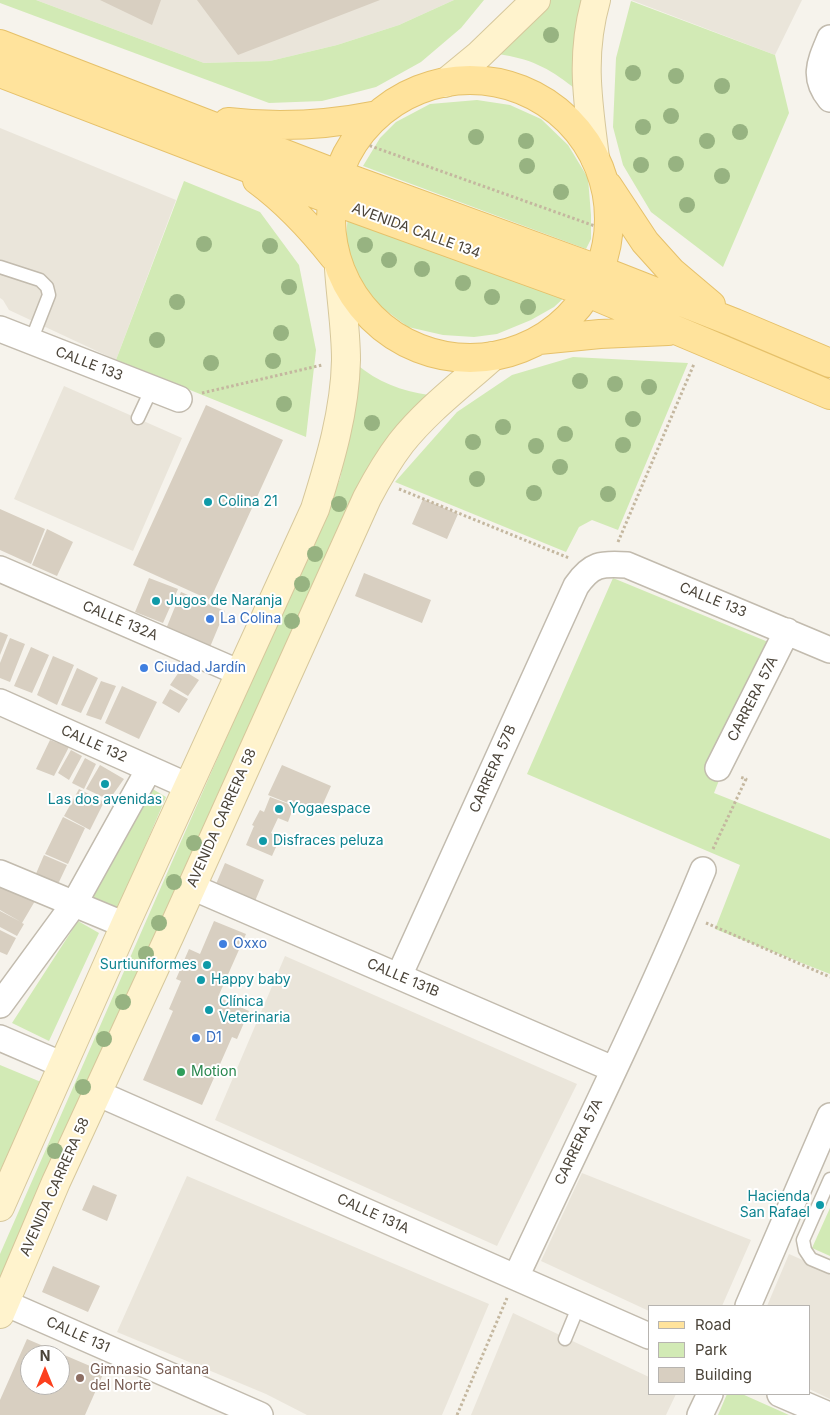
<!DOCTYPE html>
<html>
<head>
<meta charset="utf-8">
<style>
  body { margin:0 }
  #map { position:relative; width:830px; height:1415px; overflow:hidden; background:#f6f3ec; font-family:Inter,sans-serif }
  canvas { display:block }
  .legend { position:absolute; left:648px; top:1305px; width:162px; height:90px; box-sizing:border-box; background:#fff; border:1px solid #b7b4b0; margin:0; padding:6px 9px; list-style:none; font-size:15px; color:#4b4439 }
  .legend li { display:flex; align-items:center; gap:10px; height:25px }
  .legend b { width:25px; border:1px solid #b7b4b0 }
  .north { position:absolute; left:20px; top:1345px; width:50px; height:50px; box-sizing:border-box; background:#fff; border:1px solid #b7b4b0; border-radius:50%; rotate:0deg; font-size:14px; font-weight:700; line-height:20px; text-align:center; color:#4b4439 }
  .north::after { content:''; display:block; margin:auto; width:18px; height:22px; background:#fc3f1d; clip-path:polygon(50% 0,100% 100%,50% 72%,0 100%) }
</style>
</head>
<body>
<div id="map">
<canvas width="830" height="1415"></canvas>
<ul class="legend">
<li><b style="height:6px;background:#ffe39c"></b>Road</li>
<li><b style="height:14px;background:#d2eab5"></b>Park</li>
<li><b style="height:14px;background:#d8cfc1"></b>Building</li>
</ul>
<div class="north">N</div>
</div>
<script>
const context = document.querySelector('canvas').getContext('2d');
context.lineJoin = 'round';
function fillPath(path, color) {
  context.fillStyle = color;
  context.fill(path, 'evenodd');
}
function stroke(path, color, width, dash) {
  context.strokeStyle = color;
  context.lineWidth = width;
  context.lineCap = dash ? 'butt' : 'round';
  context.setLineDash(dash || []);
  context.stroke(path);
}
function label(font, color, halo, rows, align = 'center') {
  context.font = font + ' Inter,sans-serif';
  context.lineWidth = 4;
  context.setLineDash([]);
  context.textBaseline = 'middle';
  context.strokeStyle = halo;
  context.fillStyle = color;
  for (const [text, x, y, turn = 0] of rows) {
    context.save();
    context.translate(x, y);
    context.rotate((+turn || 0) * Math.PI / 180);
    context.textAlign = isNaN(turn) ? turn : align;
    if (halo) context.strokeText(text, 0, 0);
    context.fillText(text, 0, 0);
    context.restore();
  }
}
const residential = new Path2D(`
  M36,0H454L399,25L337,45L270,61L204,63Z
  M631,0H802L775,55Z
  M0,128L176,200L116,360L9,310L3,300L0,298Z
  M64,386L182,438L133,551L14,499Z
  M285,956L577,1084L497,1246L215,1120Z
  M582,1173L751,1240L722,1306H649V1311L541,1261Z
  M187,1176L489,1304L442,1415H307L266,1394L117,1332Z
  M789,1254L830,1272V1399L809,1389V1306H767Z
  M513,1313L649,1377V1394H676L666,1415H471Z`);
const green = new Path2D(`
  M0,0H36L204,63L270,61L337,45L399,25L454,0H484L461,28L421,62L376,87L322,101L269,103L0,3Z
  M550,0H582L576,34L573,87C547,67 531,59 498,54L519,36Z
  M631,1L775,55L789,113L723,267L651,212L623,165L613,127L616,58Z
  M477,100L510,105L541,119L568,145L588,178L591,215V239L586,249L363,166L380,138L396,122L430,104Z
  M184,181L260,212L299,265L316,350L306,437L116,360Z
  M348,215L566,296L554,307L531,320L497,334L474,337L443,335L408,327L376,303L354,272L346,236Z
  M573,357L688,363L618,530L592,520L579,527L566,552L395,482L457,412L512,375Z
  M356,364C378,382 401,391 429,395L0,1301V1254L340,479L352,421Z
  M613,578L773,644L714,793L830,839V974L715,929L740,865L527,774Z
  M146,785L166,797L118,909L85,897Z
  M78,921L99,933L49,1041L12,1023Z
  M0,1065L41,1082L0,1171Z
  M830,1208V1256L812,1248Z
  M727,1394H742L789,1415H718Z`);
const building = new Path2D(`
  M100,0H161L152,25Z
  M197,0H380L238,55Z
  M206,405L283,440L210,600L133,565Z
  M423,499L458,514L447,539L412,524Z
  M0,509L45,529L31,564L0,550Z
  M47,529L73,542L57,576L32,565Z
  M364,573L431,600L422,623L355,596Z
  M149,578L178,589L163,623L135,612Z
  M181,592L225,611L210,647L166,629Z
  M0,632L8,635L0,655Z
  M10,638L25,644L10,682L0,678V663Z
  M31,647L49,655L32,693L14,686Z
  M53,656L74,665L57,705L37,695Z
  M77,668L98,678L81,713L61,705Z
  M181,669L199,680L188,696L170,685Z
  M101,681L116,686L101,720L86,715Z
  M122,686L157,702L139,739L105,723Z
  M170,689L188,699L179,713L162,703Z
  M50,740L69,747L54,776L36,769Z
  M71,750L82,756L69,780L58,773Z
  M85,758L96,764L84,789L72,783Z
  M100,765L124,779L109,800L86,789Z
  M282,765L331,786L318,815L268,795Z
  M79,789L104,802L90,830L64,816Z
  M270,797L294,806L288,822L278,818L271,833L280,838L272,856L246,845L254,826L262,830L252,825L260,810L264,812Z
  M63,817L85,828L68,864L45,854Z
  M44,855L67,865L59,882L54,883L35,876Z
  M225,863L264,880L255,901L216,884Z
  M3,883L35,901L22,923L24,924L17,936L0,927V911L21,922L0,910V888Z
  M214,921L246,934L218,997L249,1011L237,1039L232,1037L202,1105L143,1080L173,1011L169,1009L181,981L176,979L189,949L200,954Z
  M0,930L16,938L7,955L0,952Z
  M93,1185L117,1195L107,1221L82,1210Z
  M53,1266L100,1286L88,1312L42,1292Z
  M27,1339L104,1372L85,1415H0V1400ZM30,1355H60V1385H30Z`);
const path = new Path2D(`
  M365,144L606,230
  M202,393L322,365
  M399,489L569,558
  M618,542L694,364
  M713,849L746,779L740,777
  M706,923L830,977
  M457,1415L507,1298`);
const service = new Path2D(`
  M0,267L40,280L47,287L49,295L31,341
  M138,418L152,388
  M830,1179L803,1240L805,1250L811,1259L830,1267
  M565,1339L579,1305`);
const minor = new Path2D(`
  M830,38C820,62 812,77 830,99
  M0,329L179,399
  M0,569L240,673
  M0,702L188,786
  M718,768L787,631
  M0,873L125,925
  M192,887L613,1069
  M399,976L576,586C591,564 601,563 627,565L830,650
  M0,1005L74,904L149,769
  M0,1038L63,1065
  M97,1093L649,1336
  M516,1277C579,1142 646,1008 703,870
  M5,1303L260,1415
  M748,1306L830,1116
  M780,1394L829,1415
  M700,1415L710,1394`);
const secondary = new Path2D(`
  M445,83L479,55L536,0
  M595,158C588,102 580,56 596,0
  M0,1207L125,925L315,509C330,461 345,411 346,360C346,330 341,299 339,269
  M0,1314L56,1182L170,935L367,498C377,479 388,460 401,443C427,410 462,384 493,356`);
const primary = new Path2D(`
  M0,44L337,174L600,270L735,323L830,363
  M0,73L331,200L588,293L830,395
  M331 219a139 139 0 1 1 278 0a139 139 0 1 1-278 0Z
  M228,122C278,128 328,125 378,115
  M257,180C287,202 311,228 334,257
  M608,186L645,242L672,272L711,305
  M539,340L600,334L668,331`);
const trees = [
  [551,35],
  [633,73],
  [676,76],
  [722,86],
  [671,116],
  [643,127],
  [740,132],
  [476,137],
  [526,141],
  [707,141],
  [676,164],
  [641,165],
  [527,166],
  [722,176],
  [561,192],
  [687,205],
  [204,244],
  [365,245],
  [270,246],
  [389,260],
  [422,269],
  [463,283],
  [289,287],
  [492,297],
  [177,302],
  [528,307],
  [281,333],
  [157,340],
  [273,361],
  [211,363],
  [580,381],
  [615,384],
  [649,387],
  [284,404],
  [633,419],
  [372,423],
  [503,427],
  [565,434],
  [473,442],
  [623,445],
  [536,446],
  [560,467],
  [477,479],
  [534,493],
  [608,494],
  [339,504],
  [315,554],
  [302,584],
  [292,621],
  [194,843],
  [174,882],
  [159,923],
  [146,954],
  [123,1002],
  [104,1039],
  [83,1087],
  [55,1151]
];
const markers = [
  [208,502,5,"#0f9aa8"],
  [156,601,5,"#0f9aa8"],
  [210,619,5,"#3f7fe0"],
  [144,668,5,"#3f7fe0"],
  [105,784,5,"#0f9aa8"],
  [279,809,5,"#0f9aa8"],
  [263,841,5,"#0f9aa8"],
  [223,944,5,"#3f7fe0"],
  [207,965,5,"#0f9aa8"],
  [201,980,5,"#0f9aa8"],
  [209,1010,5,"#0f9aa8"],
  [196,1038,5,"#3f7fe0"],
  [181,1072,5,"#2e9e5b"],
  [820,1205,5,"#0f9aa8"],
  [80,1378,5,"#8d6e63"]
];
const streetNames = [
  ["AVENIDA CALLE 134",416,231,20],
  ["CALLE 133",89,364,21],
  ["CALLE 133",713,600,22],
  ["CALLE 132A",120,621,23],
  ["CARRERA 57A",753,699,-63],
  ["CALLE 132",94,744,24],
  ["CARRERA 57B",493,769,-66],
  ["AVENIDA CARRERA 58",222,818,-66],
  ["CALLE 131B",403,978,23],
  ["CARRERA 57A",579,1142,-65],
  ["AVENIDA CARRERA 58",55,1187,-66],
  ["CALLE 131A",373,1214,24],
  ["CALLE 131",78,1335,24]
];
const cultureNames = [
  ["Colina 21",218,502],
  ["Jugos de Naranja",166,601],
  ["Las dos avenidas",105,800,"center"],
  ["Yogaespace",289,809],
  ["Disfraces peluza",273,841],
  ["Surtiuniformes",197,965,"right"],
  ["Happy baby",211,980],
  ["Clínica",219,1002],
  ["Veterinaria",219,1018],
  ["Hacienda",810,1197,"right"],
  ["San Rafael",810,1213,"right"]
];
const shopNames = [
  ["La Colina",220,619],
  ["Ciudad Jardín",154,668],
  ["Oxxo",233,944],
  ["D1",206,1038]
];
const leisureNames = [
  ["Motion",191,1072]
];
const educationNames = [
  ["Gimnasio Santana",90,1370],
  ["del Norte",90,1386]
];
fillPath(residential, '#eae5da');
fillPath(green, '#d2eab5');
fillPath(building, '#d8cfc1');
stroke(service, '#c2bbae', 15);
stroke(minor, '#c2bbae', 28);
stroke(secondary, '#d6c79b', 30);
stroke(primary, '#e6c16a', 30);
stroke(path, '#c4b79f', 3, [2.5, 2.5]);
stroke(service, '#fff', 12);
stroke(minor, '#fff', 25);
stroke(secondary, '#fff3cd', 28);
stroke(primary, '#ffe39c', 28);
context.fillStyle = '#97b381';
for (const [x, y] of trees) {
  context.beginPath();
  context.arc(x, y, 8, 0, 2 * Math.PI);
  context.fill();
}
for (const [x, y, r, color] of markers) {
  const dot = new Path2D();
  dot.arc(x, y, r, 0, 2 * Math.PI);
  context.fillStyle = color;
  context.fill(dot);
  stroke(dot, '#fff', 2);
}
label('14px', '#4b4439', '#fff', streetNames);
label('14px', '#0d838f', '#fff', cultureNames, 'left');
label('14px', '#366cbe', '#fff', shopNames, 'left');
label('14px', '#27864d', '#fff', leisureNames, 'left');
label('14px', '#785e54', '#fff', educationNames, 'left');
</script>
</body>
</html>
